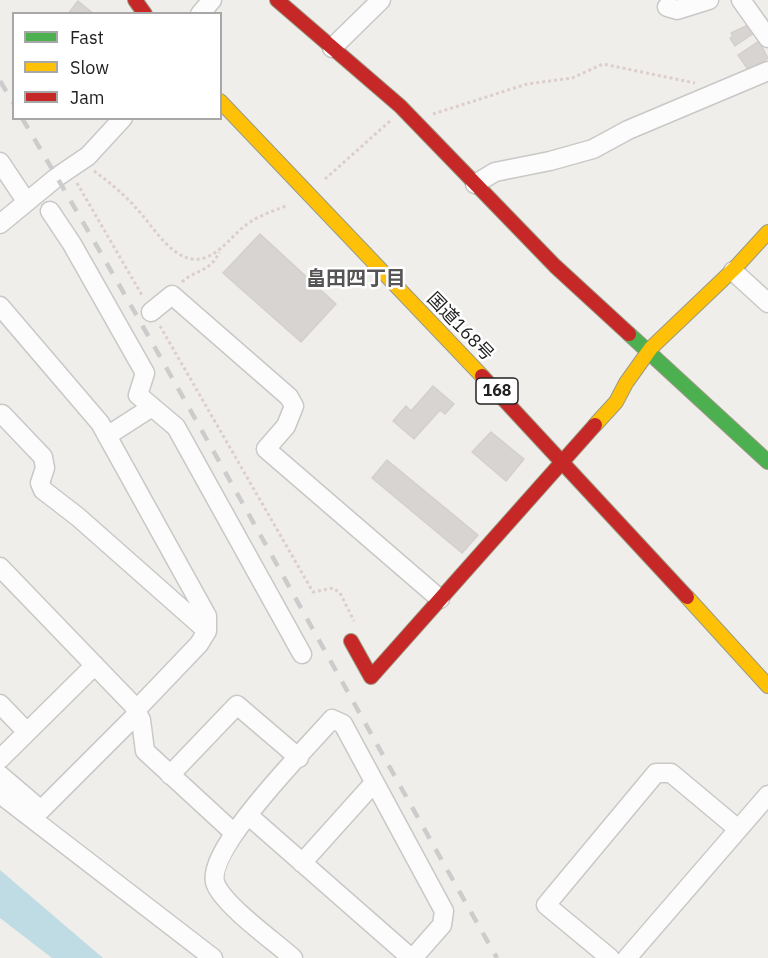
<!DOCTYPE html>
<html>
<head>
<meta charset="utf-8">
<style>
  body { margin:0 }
  #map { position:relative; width:768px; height:958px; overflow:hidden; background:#f0eeeb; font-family:"IBM Plex Sans",sans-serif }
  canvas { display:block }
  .legend { position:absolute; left:12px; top:12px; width:210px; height:108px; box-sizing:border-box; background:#fff; border:2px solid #a7a7a7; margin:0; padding:8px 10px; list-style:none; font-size:18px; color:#222 }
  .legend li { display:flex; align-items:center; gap:12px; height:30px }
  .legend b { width:30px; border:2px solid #a7a7a7 }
</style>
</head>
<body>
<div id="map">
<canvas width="768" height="958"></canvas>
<ul class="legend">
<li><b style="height:8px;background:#4caf50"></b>Fast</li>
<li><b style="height:8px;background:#ffc107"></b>Slow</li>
<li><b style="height:8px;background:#c62828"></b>Jam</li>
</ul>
</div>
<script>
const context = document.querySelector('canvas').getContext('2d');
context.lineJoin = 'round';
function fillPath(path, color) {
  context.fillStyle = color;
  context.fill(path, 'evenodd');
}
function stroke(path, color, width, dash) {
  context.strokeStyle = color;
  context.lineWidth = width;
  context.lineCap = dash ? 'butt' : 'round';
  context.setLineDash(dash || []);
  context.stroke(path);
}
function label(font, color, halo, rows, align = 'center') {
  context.font = font + ' "IBM Plex Sans","Noto Sans JP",sans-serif';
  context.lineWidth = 5;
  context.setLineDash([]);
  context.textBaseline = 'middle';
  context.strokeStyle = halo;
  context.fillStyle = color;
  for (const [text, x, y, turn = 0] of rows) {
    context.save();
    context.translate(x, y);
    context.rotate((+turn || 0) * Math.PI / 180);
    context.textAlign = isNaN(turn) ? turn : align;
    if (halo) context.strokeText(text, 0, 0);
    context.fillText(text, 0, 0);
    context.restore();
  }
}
const water = new Path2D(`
  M0,870L103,958H52L0,918Z`);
const building = new Path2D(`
  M78,1L94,14H68Z
  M748,25L754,33L735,46L730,38L733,36L731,33Z
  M759,41L768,58L749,71L738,55Z
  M260,234L336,304L301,342L223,273Z
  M433,386L454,404L445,414L440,410L414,439L393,421L406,406L411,411Z
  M491,432L524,459L506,481L472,452Z
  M387,460L478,535L462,553L372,478Z`);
const path = new Path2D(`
  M433,114L527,84L572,78L603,64L695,83
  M94,171C109,182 124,194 136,208C153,225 176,270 207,257C223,250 233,235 246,225C259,215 274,211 288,205
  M325,179L390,121
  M77,183L143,297
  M182,282C196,269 211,272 219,252
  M160,326L313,592L333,588L340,593L354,621`);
const street = new Path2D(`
  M741,0L768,38
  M667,7L677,10L709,0
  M200,14L212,0
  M332,48L381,0
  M0,162L26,201
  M475,184L495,172L550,161L593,149L628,130L768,71
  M50,211L72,244L145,373L138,395L176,427L302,654
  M0,224L57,177L88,156L123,118
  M733,271L768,303
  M0,306L100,423L207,616V631L199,644L136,710
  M151,312L172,295L289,397L294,406L286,426L266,449L440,599
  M0,416L2,414L43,457L45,468L40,483L43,490L78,517L207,631
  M107,436L152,407
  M0,567L133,705L141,720L145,751L233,832
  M0,704L27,732
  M0,759L95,665
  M0,775L41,810L138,713
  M170,775L237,705L299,758
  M0,794L213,958
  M248,815L411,958
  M302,863L373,784
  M293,958C274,941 226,907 216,885C201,853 309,746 332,719L343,724L444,911L442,925L413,958
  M610,958L546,905L656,773H671L738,829
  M627,958L768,795`);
const fast = new Path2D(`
  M629,334L768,462`);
const slow = new Path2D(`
  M220,101L482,376
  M595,425L616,402L626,383L651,348L736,267L768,232
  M687,597L768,686`);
const jam = new Path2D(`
  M135,0L145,14
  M277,0L400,106L555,266L629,334
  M482,376L687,597
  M351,641L371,677L595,425`);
const rail = new Path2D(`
  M0,81L14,104
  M22,118C186,395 338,678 497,958`);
const shields = [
  [497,391,42]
];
const shieldNames = [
  ["168",497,391]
];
const streetNames = [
  ["国道168号",460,327,46]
];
const neighbourhoodNames = [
  ["畠田四丁目",356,279]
];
fillPath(water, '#bfdbe3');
fillPath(building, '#d7d4d2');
stroke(building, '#d3d0cc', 1.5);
stroke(street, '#c9c8c7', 21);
stroke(fast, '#999a82', 16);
stroke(slow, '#999a82', 16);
stroke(jam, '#999a82', 16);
stroke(path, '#dccecd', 3, [3, 3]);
stroke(street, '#fdfcfc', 18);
stroke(fast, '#4caf50', 14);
stroke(slow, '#ffc107', 14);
stroke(jam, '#c62828', 14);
stroke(rail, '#ccc', 4.5, [12, 12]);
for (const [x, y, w] of shields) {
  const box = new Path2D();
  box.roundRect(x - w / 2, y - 13, w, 26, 4.5);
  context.fillStyle = '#fff';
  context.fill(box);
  stroke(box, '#222', 1.5);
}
label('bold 16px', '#222', null, shieldNames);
label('18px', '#222', '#fff', streetNames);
label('bold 20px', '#555', '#fff', neighbourhoodNames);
</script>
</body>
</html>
